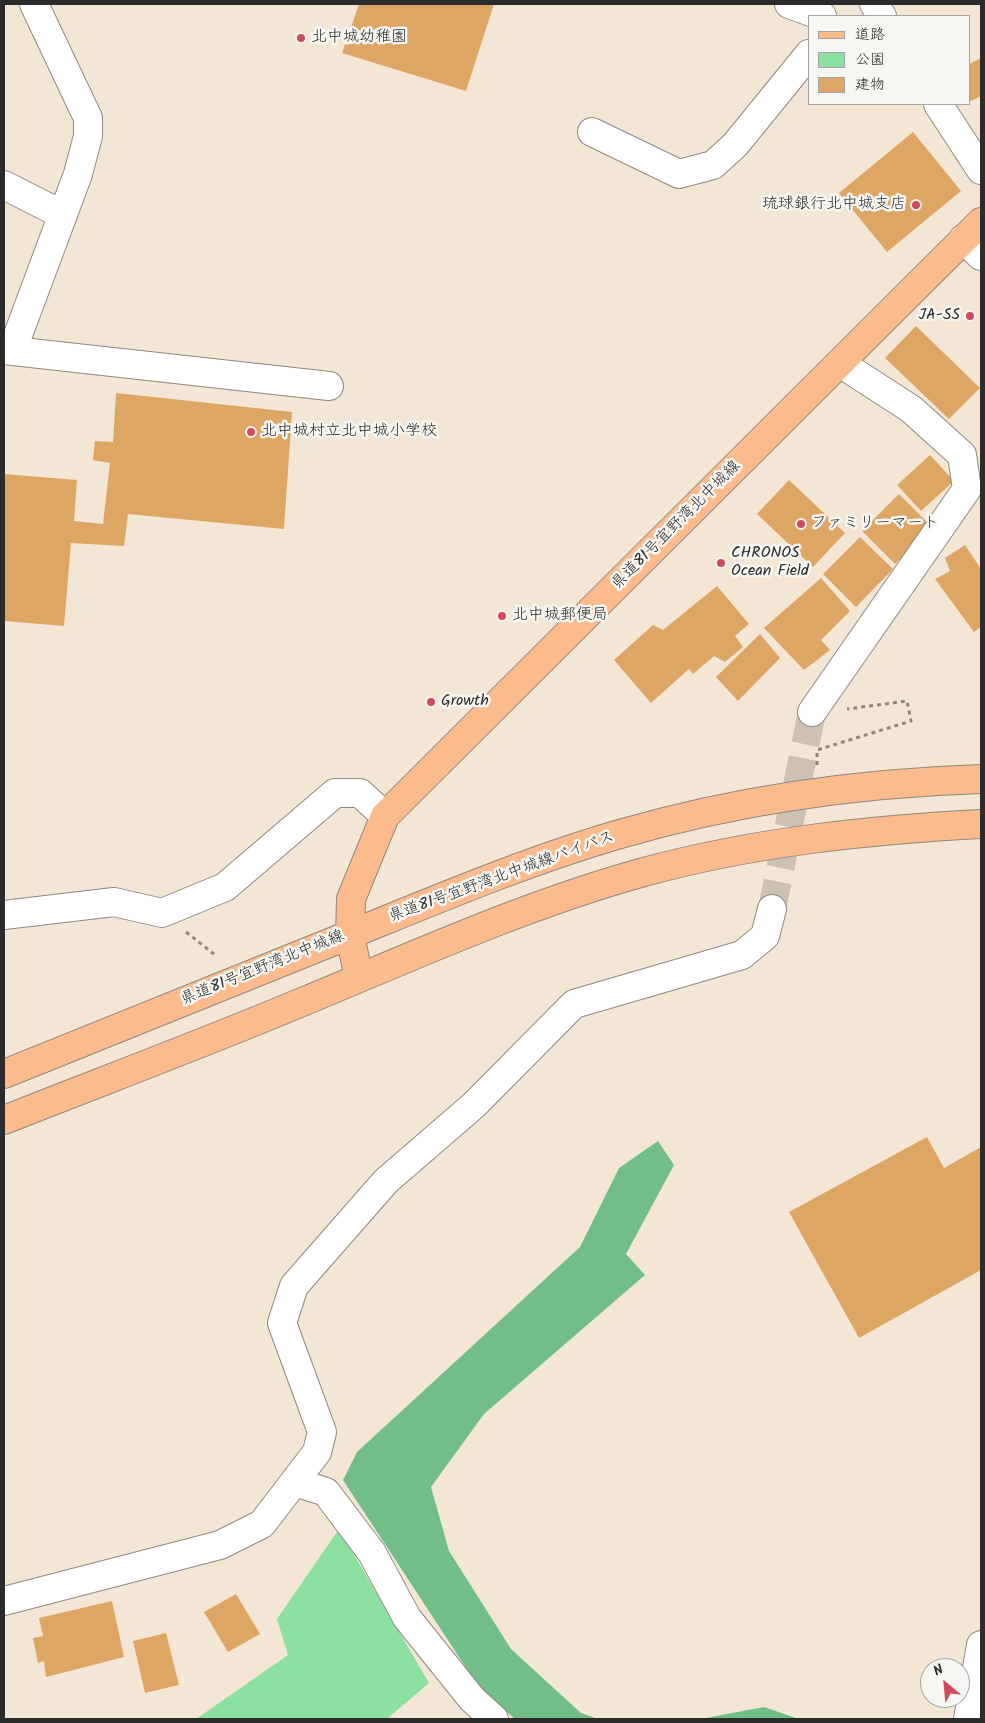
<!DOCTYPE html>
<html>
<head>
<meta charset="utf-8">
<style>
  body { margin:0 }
  #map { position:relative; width:985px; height:1723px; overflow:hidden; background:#f4e6d4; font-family:Kalam,"Klee One",sans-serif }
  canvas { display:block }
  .frame { position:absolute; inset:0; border:5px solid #2b2b2b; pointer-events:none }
  .legend { position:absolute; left:808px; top:15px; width:162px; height:90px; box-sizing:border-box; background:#f6f6f2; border:1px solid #a5a5a2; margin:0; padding:6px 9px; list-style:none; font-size:15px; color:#2b2b2b }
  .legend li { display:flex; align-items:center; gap:10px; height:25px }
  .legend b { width:25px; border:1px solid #a5a5a2 }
  .north { position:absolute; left:920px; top:1658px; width:50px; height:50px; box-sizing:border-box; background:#f6f6f2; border:1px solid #a5a5a2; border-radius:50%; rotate:332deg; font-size:14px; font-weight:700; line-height:20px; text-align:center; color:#2b2b2b }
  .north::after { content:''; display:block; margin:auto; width:18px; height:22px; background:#d1495b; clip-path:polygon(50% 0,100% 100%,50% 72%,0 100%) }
</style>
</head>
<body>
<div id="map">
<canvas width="985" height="1723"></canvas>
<div class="frame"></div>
<ul class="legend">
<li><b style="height:6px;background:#fbbb8c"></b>道路</li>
<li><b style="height:14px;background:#8ce0a2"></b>公園</li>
<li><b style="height:14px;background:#dea664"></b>建物</li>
</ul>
<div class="north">N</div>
</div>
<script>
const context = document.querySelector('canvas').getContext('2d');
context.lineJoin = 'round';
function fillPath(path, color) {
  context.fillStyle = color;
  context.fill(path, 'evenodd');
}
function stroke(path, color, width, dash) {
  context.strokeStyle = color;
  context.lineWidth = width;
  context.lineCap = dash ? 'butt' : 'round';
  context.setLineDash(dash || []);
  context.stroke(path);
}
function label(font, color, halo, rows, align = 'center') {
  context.font = font + ' Kalam,"Klee One",sans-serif';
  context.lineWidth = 5;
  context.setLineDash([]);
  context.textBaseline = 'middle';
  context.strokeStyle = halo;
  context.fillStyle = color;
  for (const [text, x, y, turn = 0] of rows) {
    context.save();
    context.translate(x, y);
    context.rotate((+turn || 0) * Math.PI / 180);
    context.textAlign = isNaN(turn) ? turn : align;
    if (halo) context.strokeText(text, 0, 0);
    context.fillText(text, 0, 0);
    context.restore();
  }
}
const green = new Path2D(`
  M339,1529L429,1683L387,1719H196L288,1655L277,1619Z`);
const forest = new Path2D(`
  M658,1141L674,1165L626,1254L645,1275L484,1414L431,1487L449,1551L511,1649L581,1713L598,1719H515L478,1686L343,1480L357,1452L580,1247L619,1168Z
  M764,1707L799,1719H698L706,1718Z`);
const building = new Path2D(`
  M359,4H494L466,91L342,53Z
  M981,58V96L969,102V64Z
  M913,132L961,191L887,252L839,193Z
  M916,326L980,388L949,419L885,358Z
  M116,393L292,412L284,529L128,514L124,546L71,543L64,626L4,621V474L77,480L74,521L103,524L110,463L93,460L95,441L113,442Z
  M930,455L954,481L921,511L897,485Z
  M789,480L845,533L813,567L757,514Z
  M899,494L932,527L895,564L862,531Z
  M860,537L893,569L856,607L823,574Z
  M965,545L981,569V627L974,632L935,579L950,571L945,558Z
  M821,578L850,611L821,640L830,650L804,670L764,628Z
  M717,586L749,624L735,636L743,647L725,662L714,656L693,674L689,669L651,703L614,660L653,625L663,630Z
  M760,634L780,658L738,701L716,677Z
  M927,1137L944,1168L981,1147V1270L859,1338L789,1212Z
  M236,1594L260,1634L228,1652L204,1612Z
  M112,1601L124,1657L46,1677L44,1661L38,1663L33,1638L43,1636L39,1618Z
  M166,1633L179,1685L145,1693L133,1641Z`);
const minorTunnel = new Path2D(`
  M772,909L812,712`);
const path = new Path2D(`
  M817,765V750L911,721L907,701L847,709
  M186,932L214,954`);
const minor = new Path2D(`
  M789,4L822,16
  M874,4L882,16
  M938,104L981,170
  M592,132L679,174L713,165L735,145L809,54
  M4,185L63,215
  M4,350L329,386
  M12,351L78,174L88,136V118L34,4
  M812,712L967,489L962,455L911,409L840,363
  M4,915L114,902L162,913L225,887L335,793H360L385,816
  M295,1482L326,1492L372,1553L407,1618L472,1699L494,1719
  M4,1601L220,1545L262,1524L317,1452L322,1432L282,1323L294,1286L386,1181L474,1105L574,1004L742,955L765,936L772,909
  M968,1719L981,1645`);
const tertiary = new Path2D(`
  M963,239L981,256`);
const primary = new Path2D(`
  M359,978L350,935L351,899L385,816L981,222
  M4,1074C119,1028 234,982 349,935C438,899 527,861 620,834C737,800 859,783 981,779
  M4,1120C105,1080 207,1042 307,1000C418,954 528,904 644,872C754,842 868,830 981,824`);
const markers = [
  [301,38,5,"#d1495b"],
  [916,205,5,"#d1495b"],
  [970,316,5,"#d1495b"],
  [251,432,5,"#d1495b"],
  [801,524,5,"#d1495b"],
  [721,563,5,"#d1495b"],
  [502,616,5,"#d1495b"],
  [431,702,5,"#d1495b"]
];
const poiNames = [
  ["北中城幼稚園",311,38],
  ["琉球銀行北中城支店",906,205,"right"],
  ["JA-SS",960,316,"right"],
  ["北中城村立北中城小学校",261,432],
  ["ファミリーマート",811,524],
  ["CHRONOS",731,554],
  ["Ocean Field",731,572],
  ["北中城郵便局",512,616],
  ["Growth",441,702]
];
const streetNames = [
  ["県道81号宜野湾北中城線",677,526,-45],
  ["県道81号宜野湾北中城線バイパス",502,878,-20],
  ["県道81号宜野湾北中城線",263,969,-22]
];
fillPath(green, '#8ce0a2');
fillPath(forest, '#71be88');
fillPath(building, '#dea664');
stroke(minorTunnel, '#ccc1b2', 28, [28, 14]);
stroke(minor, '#908880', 30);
stroke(tertiary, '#908880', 30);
stroke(primary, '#908880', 30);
stroke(path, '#908880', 3, [4, 4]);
stroke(minor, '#fff', 28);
stroke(tertiary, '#fff', 28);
stroke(primary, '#fbbb8c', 28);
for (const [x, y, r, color] of markers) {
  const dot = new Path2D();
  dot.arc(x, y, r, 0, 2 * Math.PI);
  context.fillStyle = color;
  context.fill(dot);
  stroke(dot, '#f6f6f2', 2);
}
label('16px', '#2b2b2b', '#f6f6f2', poiNames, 'left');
label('16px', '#2b2b2b', '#f6f6f2', streetNames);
</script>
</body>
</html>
